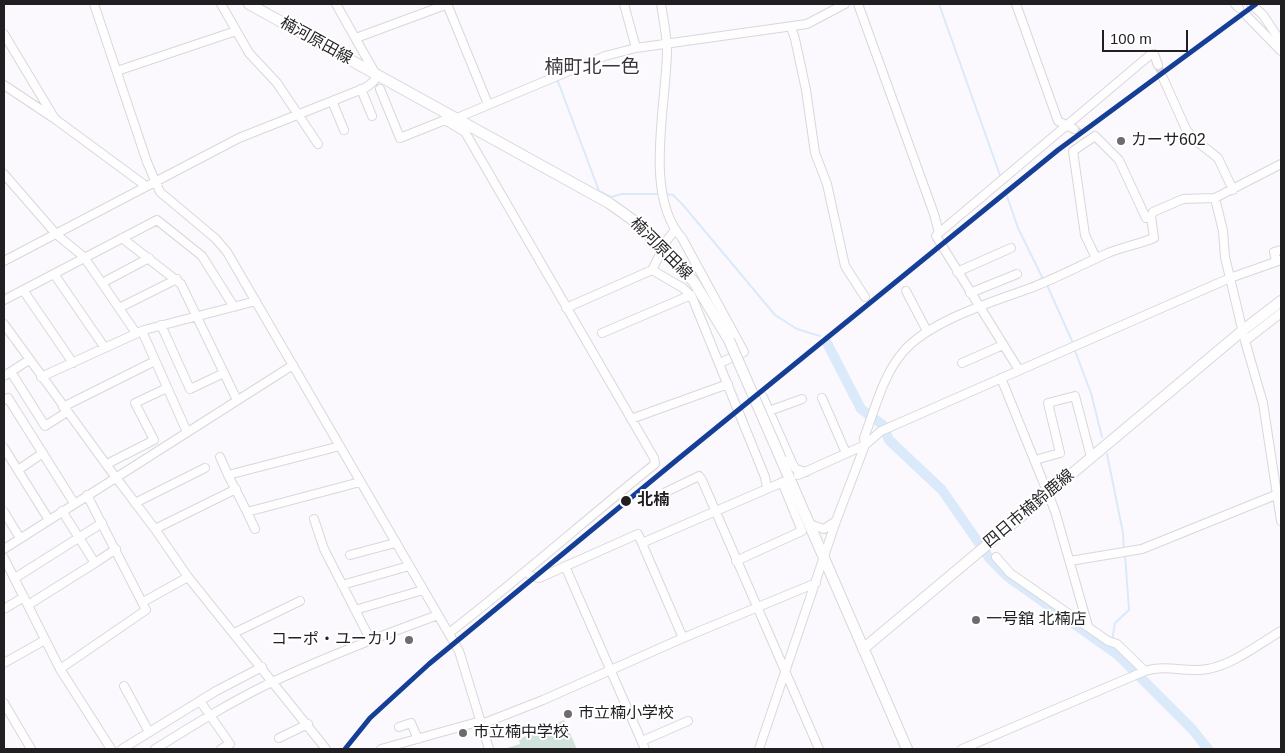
<!DOCTYPE html>
<html>
<head>
<meta charset="utf-8">
<style>
  body { margin:0 }
  #map { position:relative; width:1285px; height:753px; overflow:hidden; background:#fcf9fe; font-family:Arial,sans-serif }
  canvas { display:block }
  .frame { position:absolute; inset:0; border:5px solid #211f22; pointer-events:none }
  .scale { position:absolute; left:1102px; top:30px; width:86px; height:22px; box-sizing:border-box; border:2px solid #211f22; border-top:0; padding-left:6px; font-size:15px; line-height:18px; white-space:nowrap; color:#211f22; -webkit-text-stroke:4px #fff; paint-order:stroke }
</style>
</head>
<body>
<div id="map">
<canvas width="1285" height="753"></canvas>
<div class="frame"></div>
<div class="scale">100 m</div>
</div>
<script>
const context = document.querySelector('canvas').getContext('2d');
context.lineJoin = 'round';
function fillPath(path, color) {
  context.fillStyle = color;
  context.fill(path, 'evenodd');
}
function stroke(path, color, width, dash) {
  context.strokeStyle = color;
  context.lineWidth = width;
  context.lineCap = dash ? 'butt' : 'round';
  context.setLineDash(dash || []);
  context.stroke(path);
}
function label(font, color, halo, rows, align = 'center') {
  context.font = font + ' Arial,"Noto Sans JP",sans-serif';
  context.lineWidth = 4;
  context.setLineDash([]);
  context.textBaseline = 'middle';
  context.strokeStyle = halo;
  context.fillStyle = color;
  for (const [text, x, y, turn = 0] of rows) {
    context.save();
    context.translate(x, y);
    context.rotate((+turn || 0) * Math.PI / 180);
    context.textAlign = isNaN(turn) ? turn : align;
    if (halo) context.strokeText(text, 0, 0);
    context.fillText(text, 0, 0);
    context.restore();
  }
}
const green = new Path2D(`
  M564,720L577,749H504L520,744L519,739Z`);
const stream = new Path2D(`
  M939,4L1001,178
  M557,79L599,191L611,197L622,194H661
  M666,194L673,195L683,205L775,315L797,329L820,336
  M1007,196L1018,228L1044,281
  M1047,285L1072,341
  M1075,351L1091,393L1102,437
  M1107,454L1123,533L1124,550
  M1112,641L1115,623L1129,610L1125,554`);
const river = new Path2D(`
  M827,343L861,409L883,425L889,440L942,490L990,559L1008,577L1118,655L1192,729L1208,749`);
const minorTunnel = new Path2D(`
  M1158,65L1163,78
  M1074,129L1084,135`);
const minor = new Path2D(`
  M94,4L147,162L160,192L216,239L227,252L459,651L489,749
  M221,4L249,53L277,83L318,144
  M336,4L375,73
  M447,4L488,104
  M624,4L636,48
  M661,4C663,17 666,32 667,46C668,99 642,194 682,238L744,352L720,363
  M858,4L934,214L939,233L936,236L1019,370
  M1016,4L1058,121L1074,129
  M1235,4L1239,8
  M1251,4L1263,15L1281,42
  M1246,15L1281,51
  M791,27L795,39L806,90L815,153L827,184L845,266L865,297
  M4,34L55,119L146,186
  M356,38L448,4
  M117,71L236,31
  M1163,78L1186,129L1194,139L1218,158L1233,190
  M4,85L52,117
  M361,89L372,116
  M380,89L400,138L445,120
  M332,101L344,130
  M448,113L445,120L465,132L654,458L655,464C585,520 519,579 449,633
  M457,118L605,56L636,48L807,24L845,4
  M4,174L56,234L84,257L136,333
  M1215,198L1223,231L1225,257L1245,341L1263,403L1281,521
  M1151,216L1153,212L1183,199L1215,198L1281,164
  M939,233L1150,55L1154,54L1158,65
  M122,238L181,284L237,400
  M1276,260L1274,252L1281,250
  M4,261L239,138L365,88L373,82L378,75
  M652,270L683,288L692,297L765,477L767,488
  M957,272L1011,248
  M54,274L105,348
  M102,283L149,258
  M23,290L73,363
  M906,291L927,331
  M970,293L1017,274
  M4,300L157,220L202,256L234,307
  M119,308L177,279
  M566,308L652,270L667,240L675,230
  M4,324L108,467L155,529L188,577L326,749
  M161,325L190,389L224,373
  M142,331L187,432
  M602,333L691,295
  M1245,341L1281,313
  M962,363L1003,345
  M11,372L45,426L67,412
  M4,376L29,360
  M41,377L144,330L256,301
  M1001,378L1055,511L1088,626
  M763,397L793,465L796,469L806,472
  M822,398L846,453
  M4,400L8,398L74,503
  M63,407L155,361
  M769,411L802,399
  M631,419L728,384
  M340,446L228,475L247,512L360,482
  M4,448L49,520
  M220,457L228,475
  M1035,460L1060,453L1048,403L1075,396L1091,457
  M107,464L154,440L135,403L167,388
  M18,470L43,453
  M798,475L865,445L881,431L1230,278L1281,260
  M666,492L699,476L702,480L819,749
  M135,503L205,468
  M4,512L20,538
  M247,512L255,529
  M314,519L324,549L370,639
  M809,524L824,529L836,521
  M155,529L236,489
  M642,543L783,482
  M4,549L293,365
  M350,555L395,543
  M996,557L1010,573L1108,641L1117,644L1145,671
  M4,558L60,669L111,749
  M736,561L802,531L782,482
  M1070,561L1142,549L1278,494
  M95,563L116,549
  M565,566L645,749
  M527,571L531,576L539,578L638,534L683,638
  M15,578L102,523
  M342,585L409,566
  M143,602L188,577
  M28,605L95,563L62,511
  M4,609L24,597
  M355,610L423,590
  M234,633L300,601
  M4,663L45,640
  M60,669L146,610L87,495
  M124,686L149,732
  M200,701L230,744L221,749
  M4,703L31,749
  M482,724L543,700L683,638L816,583
  M399,727L411,723L418,739
  M279,738L308,724
  M642,741L688,721
  M122,749L216,691L262,667
  M155,749C192,726 229,703 268,684C323,658 380,636 438,615
  M381,749L481,721
  M759,749L836,521L865,445L864,438C875,409 883,375 903,352C928,322 991,302 1028,289C1055,279 1081,265 1108,253C1123,247 1139,244 1154,238L1151,216L1146,218L1119,160L1095,136L1073,151L1085,235L1096,258
  M962,749L1145,671C1166,664 1187,673 1208,669C1234,664 1259,644 1281,631`);
const major = new Path2D(`
  M249,4L609,203L637,223L694,282L729,340
  M781,459L907,749
  M863,649L1242,331L1281,301`);
const majorBridge = new Path2D(`
  M729,340L781,459`);
const rail1 = new Path2D(`
  M345,749L370,718L429,664L678,459L1058,150L1256,4`);
const markers = [
  [1121,141,5,"#6e6b6f"],
  [626,501,6,"#211f22"],
  [976,620,5,"#6e6b6f"],
  [409,640,5,"#6e6b6f"],
  [568,714,5,"#6e6b6f"],
  [463,733,5,"#6e6b6f"]
];
const streetNames = [
  ["楠河原田線",316,41,29],
  ["楠河原田線",661,249,45],
  ["四日市楠鈴鹿線",1029,509,-40]
];
const poiNames = [
  ["カーサ602",1131,141],
  ["一号舘 北楠店",986,620],
  ["コーポ・ユーカリ",399,640,"right"],
  ["市立楠小学校",578,714],
  ["市立楠中学校",473,733]
];
const stopNames = [
  ["北楠",637,501]
];
const quarterNames = [
  ["楠町北一色",592,68]
];
fillPath(green, '#d1e2da');
stroke(stream, '#daeafa', 2);
stroke(river, '#daeafa', 10);
stroke(minorTunnel, '#dbd8dd', 8, [8, 4]);
stroke(minor, '#d9d7da', 10);
stroke(major, '#d9d7da', 12);
stroke(minor, '#fffeff', 8);
stroke(major, '#fffeff', 10);
stroke(majorBridge, '#d9d7da', 12, []);
stroke(majorBridge, '#fffeff', 10);
stroke(rail1, '#153f97', 5);
for (const [x, y, r, color] of markers) {
  const dot = new Path2D();
  dot.arc(x, y, r, 0, 2 * Math.PI);
  context.fillStyle = color;
  context.fill(dot);
  stroke(dot, '#fff', 2);
}
label('16px', '#211f22', '#fff', streetNames);
label('16px', '#211f22', '#fff', poiNames, 'left');
label('bold 16px', '#211f22', '#fff', stopNames, 'left');
label('19px', '#39343b', '#fff', quarterNames);
</script>
</body>
</html>
